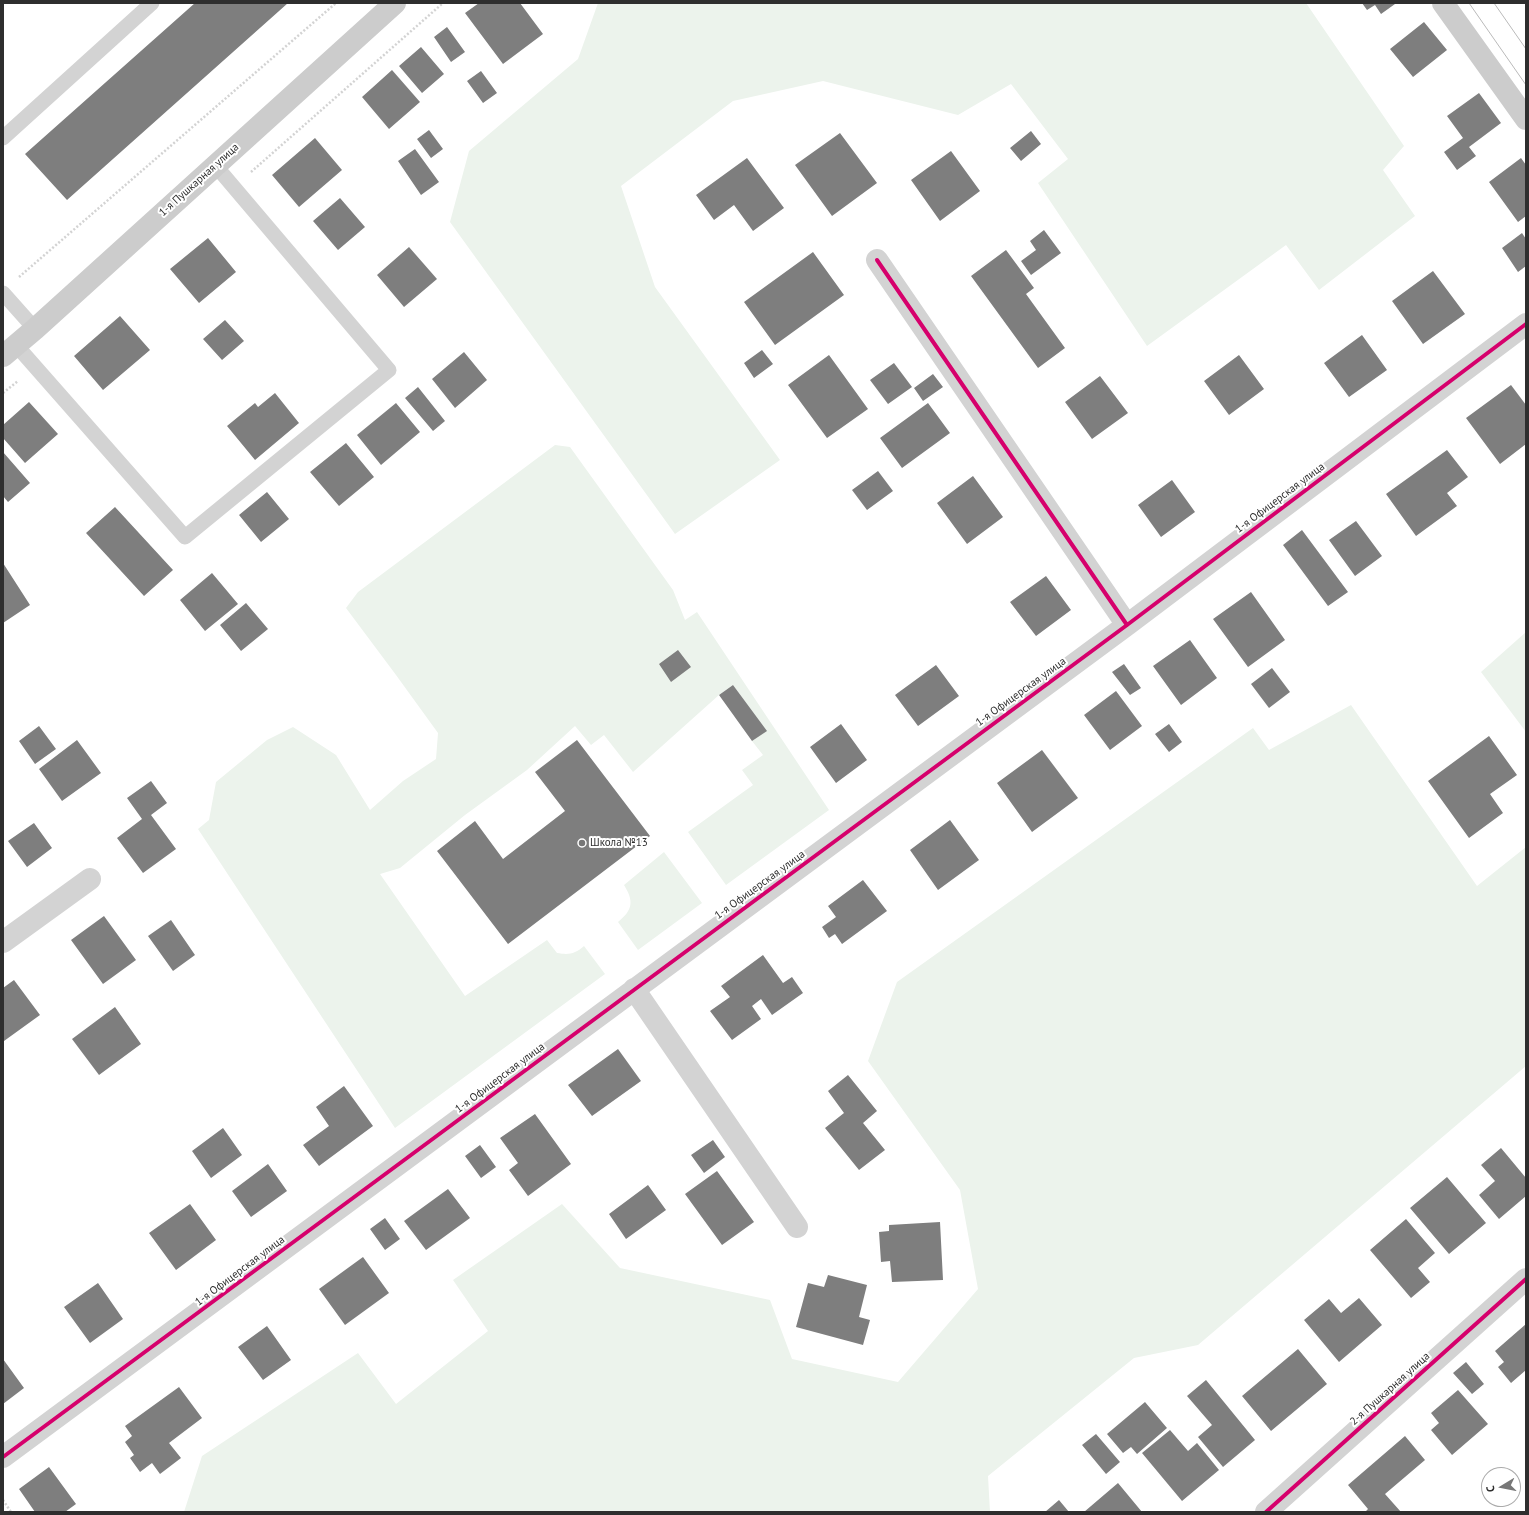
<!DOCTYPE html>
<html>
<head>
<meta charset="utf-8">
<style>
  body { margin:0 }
  #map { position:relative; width:1529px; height:1515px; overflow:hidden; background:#fff; font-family:"PT Sans",sans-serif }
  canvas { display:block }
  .frame { position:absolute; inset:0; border:4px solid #2e2e2e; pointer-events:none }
  .north { position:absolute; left:1481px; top:1467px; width:40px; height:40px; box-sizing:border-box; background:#fff; border:1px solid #ababab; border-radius:50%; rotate:260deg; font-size:11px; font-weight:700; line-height:16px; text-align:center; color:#2e2e2e }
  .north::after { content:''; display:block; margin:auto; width:14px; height:18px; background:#777; clip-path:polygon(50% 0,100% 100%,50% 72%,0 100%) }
</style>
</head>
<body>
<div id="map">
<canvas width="1529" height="1515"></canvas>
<div class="frame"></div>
<div class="north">С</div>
</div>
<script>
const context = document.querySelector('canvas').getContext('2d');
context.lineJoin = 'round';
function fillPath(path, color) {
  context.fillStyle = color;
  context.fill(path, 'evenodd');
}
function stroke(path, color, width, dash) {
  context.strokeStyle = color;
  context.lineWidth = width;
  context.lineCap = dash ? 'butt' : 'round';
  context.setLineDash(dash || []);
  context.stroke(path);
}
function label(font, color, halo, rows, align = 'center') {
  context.font = font + ' "PT Sans",sans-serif';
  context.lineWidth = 4;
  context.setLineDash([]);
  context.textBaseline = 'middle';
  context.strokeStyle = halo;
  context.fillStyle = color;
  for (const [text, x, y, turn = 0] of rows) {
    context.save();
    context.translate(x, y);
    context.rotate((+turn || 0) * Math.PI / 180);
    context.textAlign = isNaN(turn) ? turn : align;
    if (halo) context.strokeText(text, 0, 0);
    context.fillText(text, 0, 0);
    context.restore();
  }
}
const green = new Path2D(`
  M598,3H1306L1404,146L1383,170L1415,216L1319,290L1286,245L1147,346L1038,183L1068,159L1011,84L958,115L823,81L733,101L621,186L655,287L780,460L675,534L450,222L469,151L578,59Z
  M555,445L570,447L673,590L685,620L697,612L829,810L726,885L688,832L753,785L742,770L763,755L752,741L766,731L733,685L719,695L633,772L604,735L591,745L575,726L527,770L465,815L400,868L380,874L465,996L547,940L557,953C569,955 575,954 584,946L605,974L395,1128L198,829L209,820L216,782L267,740L293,727L336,755L370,810L403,781L436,759L438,733L396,675L346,608L358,592Z
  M1526,632V732L1481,672Z
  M1351,705L1477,886L1526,847V1066L1198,1345L1134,1358L988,1476L990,1512H184L202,1456L358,1353L396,1404L488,1331L453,1280L562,1204L620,1268L770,1300L792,1359L898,1382L978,1289L960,1190L868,1061L897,982L1253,728L1269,750Z
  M664,852L702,903L638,950L618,922C633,910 634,901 624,885Z`);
const building = new Path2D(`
  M195,3H288L67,200L25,154Z
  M479,3H520L543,34L503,64L465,13Z
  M1362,3H1394L1395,4L1381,14L1375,5L1367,10Z
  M1424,22L1447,50L1413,77L1390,49Z
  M447,27L465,52L451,62L434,37Z
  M421,47L444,74L422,93L399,66Z
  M392,70L420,102L389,129L362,97Z
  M481,71L497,93L483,103L467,81Z
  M1479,93L1501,123L1469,147L1476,156L1457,170L1444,152L1463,138L1447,116Z
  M429,130L443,149L431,158L417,139Z
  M1031,131L1041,144L1021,161L1010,148Z
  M840,133L877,183L832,216L795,165Z
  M315,138L342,170L299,207L272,175Z
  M415,149L439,182L421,195L398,161Z
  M951,151L980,191L940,221L911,180Z
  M747,158L784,208L753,231L734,205L714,220L696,195Z
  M1521,158L1526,165V216L1518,222L1489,182Z
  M340,198L365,227L338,250L313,221Z
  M1044,230L1061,253L1031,275L1021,261L1036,250L1030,241Z
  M1522,233L1526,239V266L1518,272L1502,248Z
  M208,238L236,272L199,303L170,269Z
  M409,247L437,279L404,307L377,275Z
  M1006,250L1034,288L1026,294L1065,348L1038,368L971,276Z
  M813,252L844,295L775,345L744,302Z
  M1433,271L1465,314L1423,344L1392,301Z
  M120,316L150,350L103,390L74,356Z
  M225,320L244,341L222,360L203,339Z
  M1362,335L1387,370L1349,397L1324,363Z
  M762,350L773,364L754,378L744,363Z
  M464,352L487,380L455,408L432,379Z
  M829,355L868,409L827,438L788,385Z
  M1239,355L1264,389L1229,415L1204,381Z
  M894,363L912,387L888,404L870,380Z
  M933,374L943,387L923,401L914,388Z
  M1100,376L1128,413L1092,439L1065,402Z
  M1511,385L1526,405V444L1500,464L1466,418Z
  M418,387L445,421L433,431L405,398Z
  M275,393L299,423L255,460L227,426L255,403L258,407Z
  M29,402L58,434L25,463L3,438V425Z
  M396,403L420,432L381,465L357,435Z
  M928,403L950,433L902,468L880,438Z
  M346,443L374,477L339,506L310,472Z
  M1447,450L1468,477L1447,493L1457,506L1416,536L1386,494Z
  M3,452L30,483L8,502L3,496Z
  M878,471L893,491L867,510L852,490Z
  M973,476L1003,517L967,544L937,503Z
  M1172,480L1195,512L1161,537L1138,505Z
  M267,492L289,519L261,542L239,515Z
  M115,507L173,570L144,596L86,533Z
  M1356,521L1382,556L1355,576L1329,540Z
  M1302,530L1348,592L1328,606L1283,545Z
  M3,563L30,605L3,623Z
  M212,573L238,604L205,631L180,600Z
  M1046,576L1071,610L1036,636L1010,602Z
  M1251,592L1285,640L1248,667L1213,619Z
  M246,603L268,629L241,651L220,625Z
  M1190,640L1217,678L1181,705L1153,666Z
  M678,650L691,667L671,682L659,664Z
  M1124,664L1141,688L1130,695L1112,672Z
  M936,665L959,696L918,726L895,695Z
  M1272,668L1290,692L1269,708L1251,684Z
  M733,685L767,731L752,741L719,695Z
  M1116,691L1142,726L1110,750L1084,715Z
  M841,724L867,760L836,783L810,747Z
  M1169,724L1182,742L1169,752L1155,734Z
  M39,726L56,749L35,764L19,741Z
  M1489,736L1517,775L1490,794L1503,813L1469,838L1428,781Z
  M77,740L101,773L62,801L39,769Z
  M577,740L650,836L508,944L437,851L475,821L503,859L565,811L535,772Z
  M1042,750L1078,798L1032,832L997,783Z
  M151,781L167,803L151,815L176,849L143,873L117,838L142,819L127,798Z
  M950,820L979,860L938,890L910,850Z
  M34,823L52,848L27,867L8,841Z
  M863,880L887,911L842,944L835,934L829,938L822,927L836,917L828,906Z
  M104,916L136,960L103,984L71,940Z
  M171,920L195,955L173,971L148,936Z
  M763,955L783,983L792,977L803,993L772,1015L761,999L752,1006L761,1019L732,1040L710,1011L730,997L721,986Z
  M14,980L40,1015L4,1041L3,1039V988Z
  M115,1007L141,1044L99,1075L72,1039Z
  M618,1049L641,1081L592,1116L568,1085Z
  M848,1075L877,1111L863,1123L885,1150L859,1170L825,1128L844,1113L828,1091Z
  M344,1086L373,1126L319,1166L303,1145L329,1126L316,1107Z
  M535,1114L571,1164L528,1196L509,1170L518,1163L500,1138Z
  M223,1128L242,1155L211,1178L192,1151Z
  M713,1140L725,1157L704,1173L691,1155Z
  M480,1145L496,1167L481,1178L465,1156Z
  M1501,1148L1526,1178V1196L1499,1219L1479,1195L1495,1181L1481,1165Z
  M268,1164L287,1191L251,1217L232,1191Z
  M717,1171L754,1222L722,1245L685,1194Z
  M1447,1177L1486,1223L1449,1254L1410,1208Z
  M648,1185L666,1210L626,1239L609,1214Z
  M448,1189L470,1218L426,1250L404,1221Z
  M190,1204L216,1240L176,1270L149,1233Z
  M385,1218L400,1239L385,1250L370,1229Z
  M1406,1219L1435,1253L1418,1268L1430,1282L1411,1298L1370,1250Z
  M940,1222L943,1280L892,1282L890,1261L881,1262L879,1232L889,1231V1225Z
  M363,1257L389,1293L345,1325L319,1289Z
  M828,1275L867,1285L859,1317L870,1320L863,1345L796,1327L808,1283L824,1287Z
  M98,1283L123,1319L90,1343L64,1307Z
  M1359,1298L1382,1325L1339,1362L1304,1320L1329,1299L1341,1313Z
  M1526,1324V1370L1511,1383L1498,1367L1504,1362L1495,1351Z
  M267,1326L291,1360L263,1380L238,1347Z
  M1298,1349L1327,1384L1271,1431L1242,1396Z
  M3,1359L24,1388L3,1404Z
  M1466,1362L1484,1384L1472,1394L1453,1373Z
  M1206,1380L1255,1440L1223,1467L1198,1437L1212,1425L1187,1396Z
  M179,1387L202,1418L169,1443L181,1458L160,1474L152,1463L140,1472L130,1458L134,1455L125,1442L132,1436L125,1426Z
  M1458,1390L1488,1424L1452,1455L1431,1430L1439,1423L1431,1413Z
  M1145,1402L1167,1428L1137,1454L1131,1447L1123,1453L1107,1434Z
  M1170,1430L1188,1451L1197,1443L1219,1470L1182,1501L1142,1453Z
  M1096,1434L1120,1462L1106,1474L1082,1445Z
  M1405,1436L1425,1460L1385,1494L1401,1512H1365L1368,1509L1348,1485Z
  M49,1467L76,1504L65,1512H35L19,1489Z
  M1118,1483L1142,1512H1084Z
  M1059,1500L1069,1512H1045Z`);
const path = new Path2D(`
  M251,172L443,3
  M19,277L336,3
  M3,393L18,381
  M3,1500L11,1512`);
const service = new Path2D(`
  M3,138L152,3
  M3,293L35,329
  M16,345L185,537L389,370L215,165`);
const minor = new Path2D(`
  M877,260L1127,625
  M3,942L90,879
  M634,989L797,1227
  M3,1457L1127,625L1526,324
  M1266,1512L1526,1279`);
const secondary = new Path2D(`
  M1443,3L1526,119
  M3,356L35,329L395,3`);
const tram = new Path2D(`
  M1469,3L1526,85
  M1494,3L1526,49`);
const cycleway = new Path2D(`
  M877,260L1127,625
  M3,1457L1127,625L1526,324
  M1266,1512L1526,1279`);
const markers = [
  [582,843,4,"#777"]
];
const streetNames = [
  ["1-я Пушкарная улица",199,180,-42],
  ["1-я Офицерская улица",1280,498,-37],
  ["1-я Офицерская улица",1021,692,-36],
  ["1-я Офицерская улица",760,885,-36],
  ["1-я Офицерская улица",500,1078,-37],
  ["1-я Офицерская улица",240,1271,-37],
  ["2-я Пушкарная улица",1390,1389,-42]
];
const poiNames = [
  ["Школа №13",590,843]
];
fillPath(green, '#ecf3ec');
fillPath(building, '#7e7e7e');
stroke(path, '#d3d3d3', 2.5, [2, 2]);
stroke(service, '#d3d3d3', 15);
stroke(minor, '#d3d3d3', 22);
stroke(secondary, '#ccc', 22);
stroke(tram, '#bababa', 1);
stroke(cycleway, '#d6006c', 4);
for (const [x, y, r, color] of markers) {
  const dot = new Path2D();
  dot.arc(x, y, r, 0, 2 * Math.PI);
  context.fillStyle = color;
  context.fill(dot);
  stroke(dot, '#fff', 1.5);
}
label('11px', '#2e2e2e', '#fff', streetNames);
label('11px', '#2e2e2e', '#fff', poiNames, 'left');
</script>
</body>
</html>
